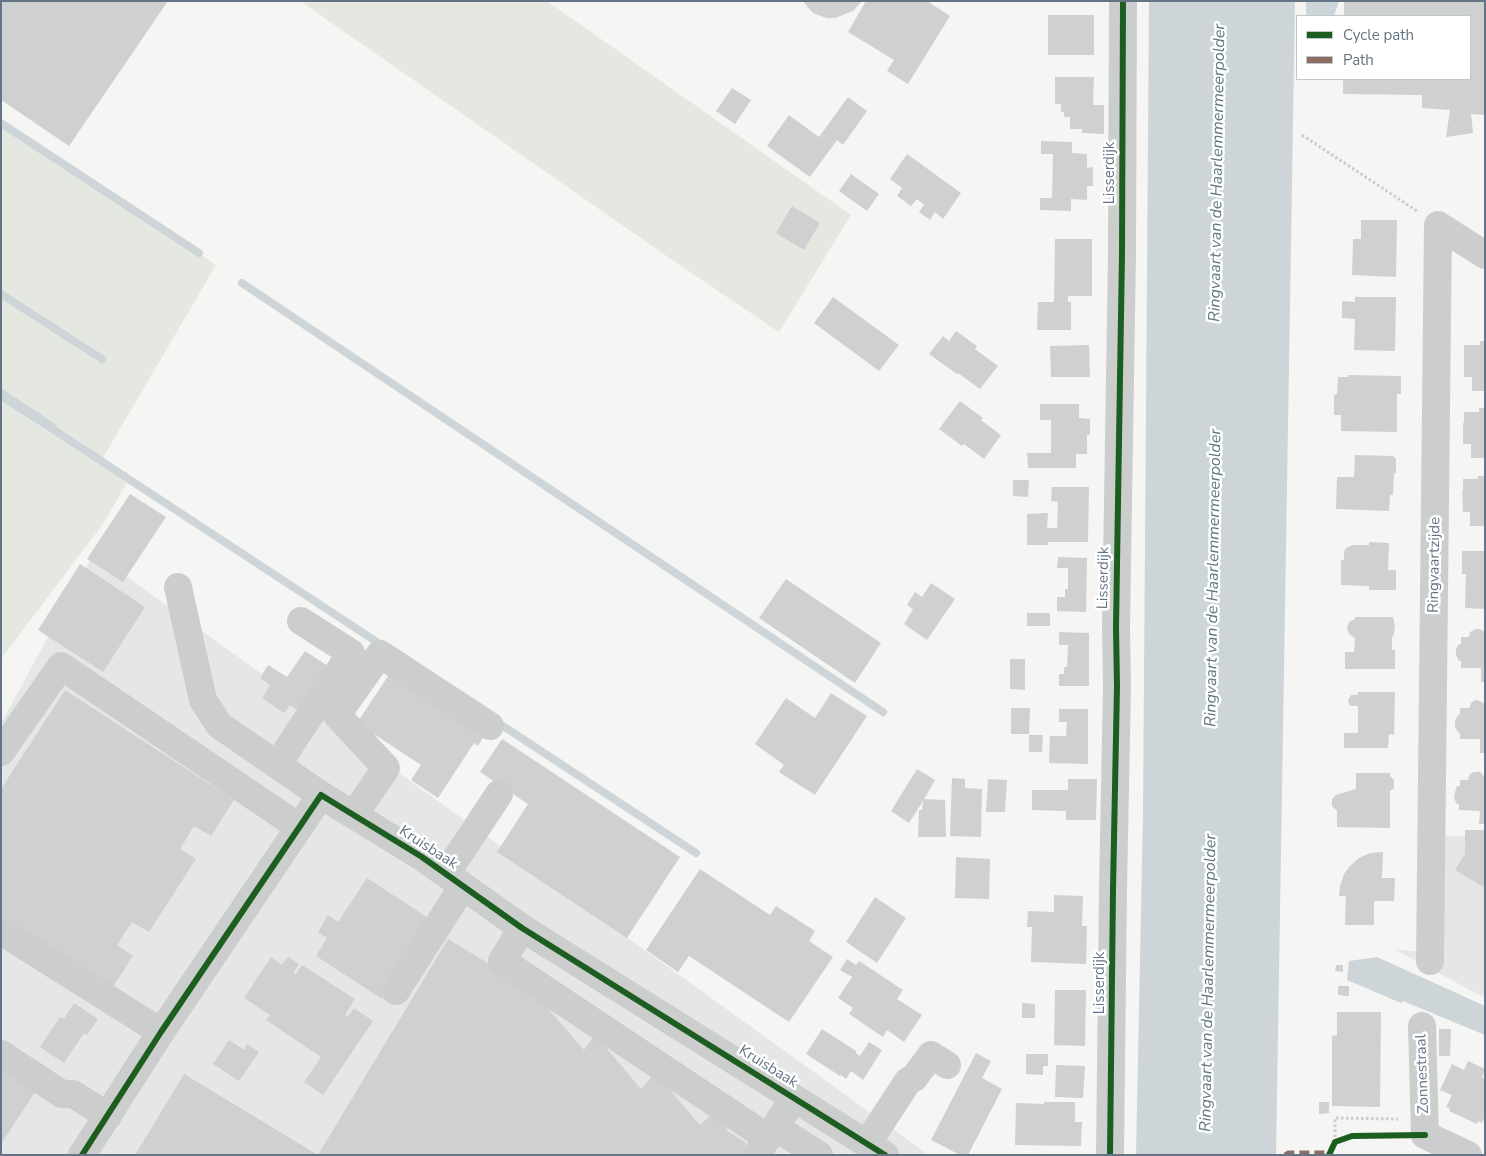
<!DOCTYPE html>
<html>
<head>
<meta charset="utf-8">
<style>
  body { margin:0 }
  #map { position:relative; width:1486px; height:1156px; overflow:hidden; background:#f5f5f3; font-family:"Nunito Sans",sans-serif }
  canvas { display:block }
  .frame { position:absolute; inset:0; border:2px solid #647484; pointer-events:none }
  .legend { position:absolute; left:1296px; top:15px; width:175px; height:65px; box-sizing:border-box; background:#fff; border:1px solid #c1c7ce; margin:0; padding:6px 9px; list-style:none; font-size:15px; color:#647484 }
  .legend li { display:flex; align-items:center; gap:10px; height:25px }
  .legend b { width:25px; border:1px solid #c1c7ce }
</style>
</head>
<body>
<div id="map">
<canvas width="1486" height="1156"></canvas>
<div class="frame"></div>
<ul class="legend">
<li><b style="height:6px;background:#1b5e20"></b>Cycle path</li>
<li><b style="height:6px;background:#8d6e63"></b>Path</li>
</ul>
</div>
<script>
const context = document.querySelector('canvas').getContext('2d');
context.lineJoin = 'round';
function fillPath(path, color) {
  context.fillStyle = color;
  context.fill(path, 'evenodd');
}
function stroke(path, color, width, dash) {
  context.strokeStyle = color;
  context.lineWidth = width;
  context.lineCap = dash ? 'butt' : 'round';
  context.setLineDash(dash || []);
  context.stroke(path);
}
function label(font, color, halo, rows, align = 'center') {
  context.font = font + ' "Nunito Sans",sans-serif';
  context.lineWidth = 5;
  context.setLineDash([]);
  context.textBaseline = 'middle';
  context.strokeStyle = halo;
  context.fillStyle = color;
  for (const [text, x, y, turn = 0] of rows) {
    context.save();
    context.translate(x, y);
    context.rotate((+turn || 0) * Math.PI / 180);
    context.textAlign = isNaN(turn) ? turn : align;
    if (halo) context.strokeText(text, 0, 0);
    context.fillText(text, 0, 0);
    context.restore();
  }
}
const built = new Path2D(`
  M94,553L929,1155H1V723Z
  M1430,836H1485V998L1394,949L1429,953Z`);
const green = new Path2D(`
  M300,1H547L851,215L779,332L681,266Z
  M1,119L216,265L101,461L129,479L103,524L1,659V401L52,434L56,425L1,388Z`);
const water = new Path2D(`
  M1149,1H1295L1276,1155H1136L1143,813Z
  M1306,1H1339L1334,16H1306Z
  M1,388L57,425L53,434L1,401Z
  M1377,957L1485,1006V1035L1403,1001L1401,1003L1347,980L1349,961Z`);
const stream = new Path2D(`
  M1,123L199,253
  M242,283L883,712
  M1,294L102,359
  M54,430L383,646
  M497,722L696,853`);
const building = new Path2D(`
  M1,1H168L69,146L1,100Z
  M803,1H862L853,11L835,18H827L815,14L810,10Z
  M866,1H927L950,16L908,84L887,71L894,60L848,32Z
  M1344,1H1485V115L1471,114L1473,133L1446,137L1450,110L1422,108V95L1343,94V79H1470V16H1344Z
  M1048,15H1094V55H1048Z
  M1055,77H1094L1093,105H1104V134L1082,133V129H1070V117H1064V112H1061V104H1055Z
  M732,88L751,100L735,124L716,111Z
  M848,97L867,111L843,145L837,140L810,177L767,146L789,115L819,137Z
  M1041,141L1072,142V153L1087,154V168L1093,167V186H1087V200L1071,199V211L1040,210V198H1052L1053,154H1041Z
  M907,154L961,193L943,219L935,212L930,220L919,212L924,205L917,199L911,206L897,196L902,188L890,179Z
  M851,174L879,194L867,211L839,191Z
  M792,206L820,223L804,250L776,233Z
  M1361,220H1397L1396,277L1352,275L1353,239H1361Z
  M1055,239H1092V296H1068V302H1071V330H1037L1038,302H1054Z
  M833,297L899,345L879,371L814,323Z
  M1355,297H1396L1395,351L1354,350L1355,319L1342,318V301L1355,302Z
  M956,331L977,346L975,349L998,366L980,389L958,373L957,374L929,354L943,336L949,341Z
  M1480,341H1485V391H1472V377H1464V345H1480Z
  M1089,345L1090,377H1051L1050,346Z
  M1348,375L1401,376V394H1397V432L1341,431V415H1334V395L1337,394L1338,377H1348Z
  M960,401L983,418L981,420L1001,435L984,459L964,444L962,446L939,429Z
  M1040,404H1079V418L1090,419V435H1087V454H1076V468H1028L1027,453H1051V420H1040Z
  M1479,408H1485V458H1471V444H1463V423H1464V412H1479Z
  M1355,455L1394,456V458H1396V473H1394L1393,495H1390L1389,511L1336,509L1337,477H1354Z
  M1478,476H1485V526H1470V512H1463L1462,490L1463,491V479H1478Z
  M1013,480H1029L1028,497L1013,496Z
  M1052,487H1089L1088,542H1048V545H1027V514L1048,513L1047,528H1057L1058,502L1051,501Z
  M130,494L166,517L123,582L87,559Z
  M1369,542L1389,543L1388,570H1396V590H1369V586L1341,585V560H1344V552L1346,548L1353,545H1369Z
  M1462,551H1485V609L1465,608L1466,574H1462Z
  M1058,557L1087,558L1086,612L1057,611V597H1065V589H1068V568H1057Z
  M80,564L145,607L103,672L38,630Z
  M786,579L881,643L855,683L759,618Z
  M931,583L955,599L927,640L904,624L913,609L907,605L915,592L922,597Z
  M1027,613H1050V626H1027Z
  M1355,617H1393L1395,627L1393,637L1392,636V650H1395V669H1345V652H1354L1355,638L1349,634L1347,628L1349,622L1355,619Z
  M1476,629H1480L1485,632V682H1481V668H1461V661H1459L1456,655V649L1459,644H1461V637H1469L1470,632Z
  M1059,632L1089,633V686H1059V674H1064V667H1067L1068,645H1059Z
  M305,651L334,670L305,715L290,705L284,713L262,698L270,685L260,678L268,665L287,677Z
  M1010,659H1025V690L1010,689Z
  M392,670L485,734L478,746L474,743L438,798L411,780L421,765L357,723Z
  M65,690L234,800L211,836L194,826L180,849L196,859L149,932L132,922L117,945L133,956L109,993L1,924V789Z
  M1358,692H1395L1394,735L1389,734L1388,748H1344V733H1358V706H1351L1349,704L1348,700L1351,695H1358Z
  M831,693L867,716L815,795L779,772L784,765L755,744L786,698L815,718Z
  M1475,700L1480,701L1485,704V753H1480V739H1460V733L1458,732L1455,727V721L1458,715H1460V708H1469L1471,703Z
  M1011,708H1030L1029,734H1011Z
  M1059,709H1088V764L1049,763L1050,736H1066L1067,722H1059Z
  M1029,735H1043L1042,752H1029Z
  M502,739L680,857L627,938L497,852L528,804L480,772Z
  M917,769L935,780L924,799L945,800L946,837H918L919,810H922L923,801L909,823L891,811Z
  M1474,772H1480L1485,777V824H1479L1480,811L1459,810V804H1457L1454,798L1455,792L1457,786H1460V780H1468L1470,774Z
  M1356,773H1390V776L1394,780V788L1390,791V828L1337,827V811L1332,806V799L1336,795L1356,789Z
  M952,778L965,779V788L982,789L981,837L950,836Z
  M988,779L1007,780L1005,812H986Z
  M1068,779H1097L1096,820H1066V811L1032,810V790H1068Z
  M1465,830H1485V888L1455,870L1464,855H1465Z
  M1383,852L1382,878H1395L1394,901H1374V925H1345L1346,896H1339L1340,886L1344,874L1350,866L1359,858L1370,853Z
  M956,857L990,859L989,899L955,898Z
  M700,869L770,915L776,906L815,931L809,941L833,957L789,1022L689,956L678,972L646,950Z
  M367,878L433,921L382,999L316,956L327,938L318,932L328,915L338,922Z
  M1054,895L1083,896L1082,926H1087L1086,964L1031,962L1032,927H1027L1028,911L1054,912Z
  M875,897L906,918L877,963L846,942Z
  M448,939L532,990L584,1050L593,1037L603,1044L641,1089L652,1076L664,1083L700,1125L711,1115L729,1126L726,1130L745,1142L747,1150L744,1155H135L184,1074L318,1155Z
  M271,957L282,965L288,957L299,964L293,973L296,974L302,965L355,999L345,1015L348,1017L354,1008L373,1021L323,1095L304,1082L321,1057L266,1020L270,1015L244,998Z
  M847,959L856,965L859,961L903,990L897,999L922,1015L904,1042L887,1030L883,1037L849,1014L853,1008L838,998L852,977L840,970Z
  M1336,965H1343V972L1335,971Z
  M1338,986H1349V996L1338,995Z
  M1055,990H1086L1085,1046L1054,1045Z
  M74,1003L98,1019L87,1035L84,1033L64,1063L40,1047L60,1017L64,1019Z
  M1022,1003L1035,1004V1018H1022Z
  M1337,1012H1381L1380,1107L1332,1106V1036L1337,1035Z
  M822,1029L856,1051V1053L860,1056L869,1042L882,1050L863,1080L851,1071L846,1079L841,1075L840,1076L806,1054Z
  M1439,1029H1451L1450,1056H1439Z
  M229,1040L244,1050L247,1044L259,1052L239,1081L213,1064Z
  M976,1053L991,1061L982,1078L1002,1089L968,1155H960L931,1140Z
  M1026,1054H1048V1066H1043V1075L1026,1074Z
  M1468,1061L1485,1069L1482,1078L1485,1079V1117L1482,1123L1478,1121L1477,1124L1449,1111L1450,1108L1446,1107L1452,1095L1440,1090L1452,1064L1464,1070Z
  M1,1063L35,1092L3,1141L1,1140Z
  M1056,1065L1085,1066L1083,1098L1055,1097Z
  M1044,1102H1075V1122H1082L1081,1146L1015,1145L1016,1103L1044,1104Z
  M1319,1102H1329V1113L1319,1114Z`);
const path = new Path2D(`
  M1302,135L1417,211
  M1335,1142V1118L1398,1119`);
const minor = new Path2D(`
  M178,587L203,700L219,725L321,795
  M1,752L61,666L299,827
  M277,765L351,653L301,621
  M354,815L386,768L337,715L380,654L490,726
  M446,874L499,794
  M522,928L502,961L768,1138
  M1,931L161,1032
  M1430,961L1438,225L1485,255
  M396,991L463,886
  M1422,1026L1425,1135L1468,1155
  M1,1054L62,1094H73L108,1116
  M775,1127L819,1155
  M867,1144L908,1081L914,1078L931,1055L947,1065
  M759,1151L794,1098
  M82,1155L161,1032L321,795L422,857L522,928L885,1155
  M1110,1155L1113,889L1117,686L1116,627L1122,254L1123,1`);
const quiet = new Path2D(`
  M1285,1155L1288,1153H1329`);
const cycleway = new Path2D(`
  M82,1155L161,1032L321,795L422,857L522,928L885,1155
  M1110,1155L1113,889L1117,686L1116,627L1122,254L1123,1
  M1329,1155L1335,1142L1352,1136L1425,1135`);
const streetNames = [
  ["Lisserdijk",1110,173,-90],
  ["Ringvaartzijde",1435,565,-89],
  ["Lisserdijk",1104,578,-89],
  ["Kruisbaak",428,848,33],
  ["Lisserdijk",1100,983,-90],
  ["Kruisbaak",768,1067,32],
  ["Zonnestraal",1423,1074,-92]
];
const waterNames = [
  ["Ringvaart van de Haarlemmermeerpolder",1218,173,-89],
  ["Ringvaart van de Haarlemmermeerpolder",1214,578,-89],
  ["Ringvaart van de Haarlemmermeerpolder",1209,983,-89]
];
fillPath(built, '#e5e7e6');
fillPath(green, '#e4e8e1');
fillPath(water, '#cdd5d8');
stroke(stream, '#cdd5d8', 8);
fillPath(building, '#cfd0d0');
stroke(path, '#cacbcb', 3, [2.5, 2.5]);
stroke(minor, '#cccece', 28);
stroke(quiet, '#8d6e63', 5, [10, 5]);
stroke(cycleway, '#1b5e20', 6);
label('15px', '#647484', '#fff', streetNames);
label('italic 16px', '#5f7781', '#fff', waterNames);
</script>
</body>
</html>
